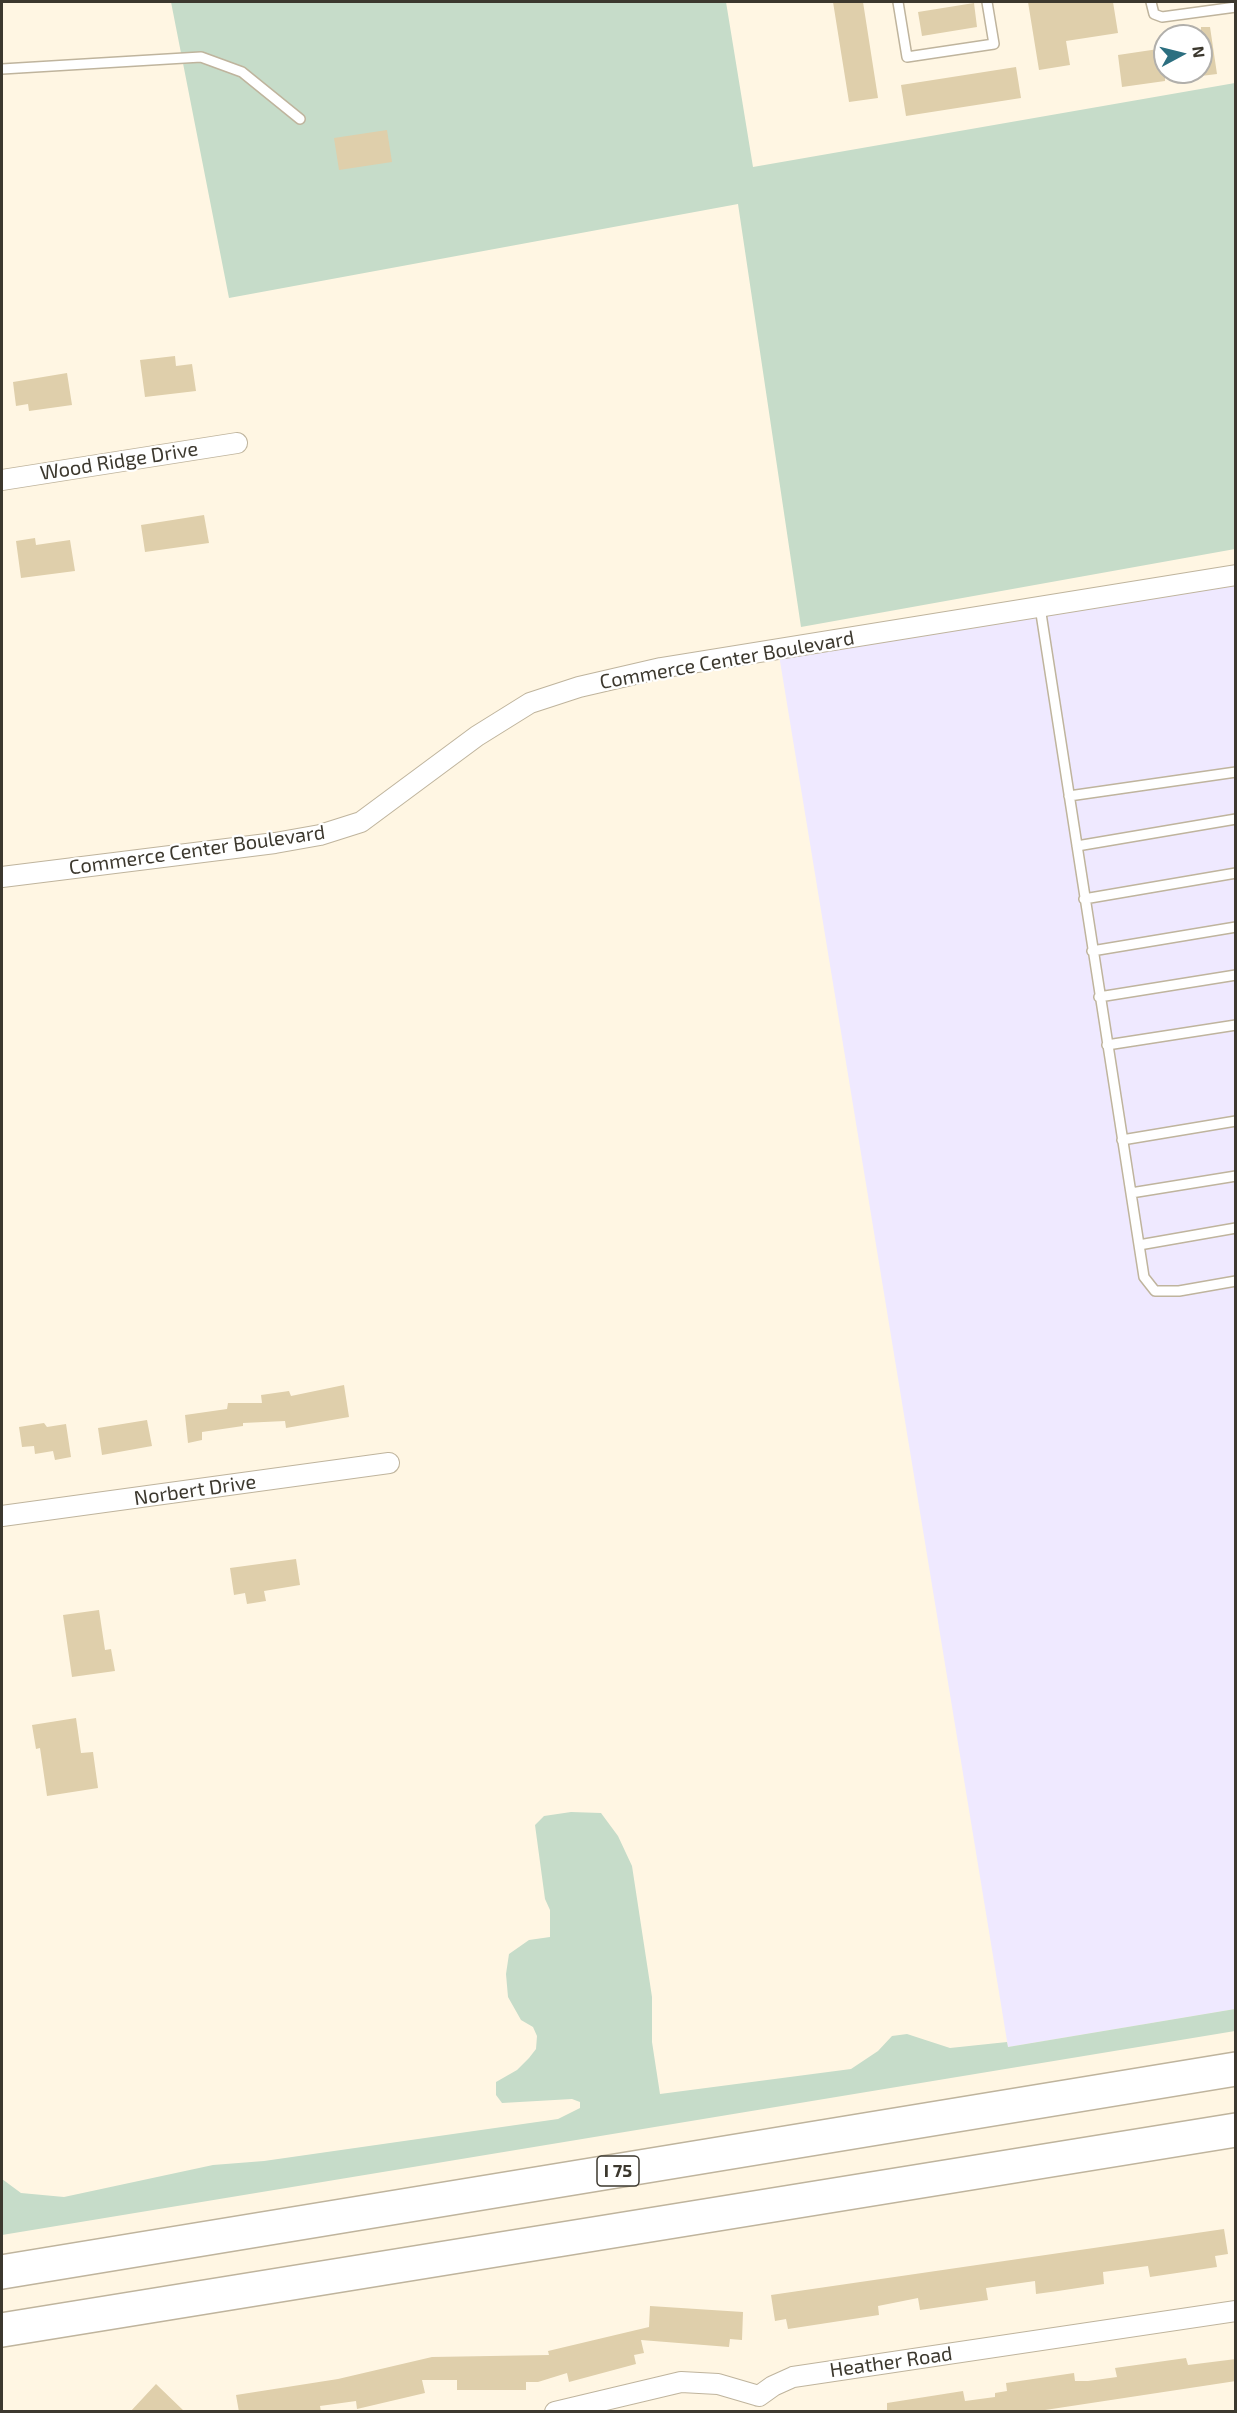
<!DOCTYPE html>
<html>
<head>
<meta charset="utf-8">
<style>
  body { margin:0 }
  #map { position:relative; width:1237px; height:2413px; overflow:hidden; background:#fff6e3; font-family:"Exo 2",sans-serif }
  canvas { display:block }
  .frame { position:absolute; inset:0; border:3px solid #3c382e; pointer-events:none }
  .north { position:absolute; left:1153px; top:24px; width:60px; height:60px; box-sizing:border-box; background:#fff; border:2px solid #b1afab; border-radius:50%; rotate:83deg; font-size:16px; font-weight:700; line-height:24px; text-align:center; color:#3c382e }
  .north::after { content:''; display:block; margin:auto; width:21px; height:27px; background:#2c6f80; clip-path:polygon(50% 0,100% 100%,50% 72%,0 100%) }
</style>
</head>
<body>
<div id="map">
<canvas width="1237" height="2413"></canvas>
<div class="frame"></div>
<div class="north">N</div>
</div>
<script>
const context = document.querySelector('canvas').getContext('2d');
context.lineJoin = 'round';
function fillPath(path, color) {
  context.fillStyle = color;
  context.fill(path, 'evenodd');
}
function stroke(path, color, width, dash) {
  context.strokeStyle = color;
  context.lineWidth = width;
  context.lineCap = dash ? 'butt' : 'round';
  context.setLineDash(dash || []);
  context.stroke(path);
}
function label(font, color, halo, rows, align = 'center') {
  context.font = font + ' "Exo 2",sans-serif';
  context.lineWidth = 4.5;
  context.setLineDash([]);
  context.textBaseline = 'middle';
  context.strokeStyle = halo;
  context.fillStyle = color;
  for (const [text, x, y, turn = 0] of rows) {
    context.save();
    context.translate(x, y);
    context.rotate((+turn || 0) * Math.PI / 180);
    context.textAlign = isNaN(turn) ? turn : align;
    if (halo) context.strokeText(text, 0, 0);
    context.fillText(text, 0, 0);
    context.restore();
  }
}
const industrial = new Path2D(`
  M1235,575V2009L1008,2047L778,649Z`);
const green = new Path2D(`
  M171,2H726L753,167L1235,83V549L801,627L738,204L229,298Z
  M571,1812L601,1813L618,1836L632,1866L652,1997V2042L660,2094L851,2069L878,2051L892,2036L907,2034L950,2048L1007,2042L1008,2047L1235,2009V2031L2,2235V2179L21,2193L64,2197L213,2165L264,2161L558,2119L580,2108V2102L572,2099L502,2103L496,2095V2082L517,2070L529,2058L536,2049L537,2036L533,2027L521,2020L508,1997L506,1974L509,1954L529,1940L550,1937V1910L545,1899L535,1825L544,1816Z`);
const building = new Path2D(`
  M833,2H863L878,98L849,102Z
  M1028,2H1113L1118,33L1066,41L1070,65L1039,70Z
  M974,3L977,27L922,36L918,12Z
  M1201,27H1210L1217,74L1201,76Z
  M1165,48V81L1122,87L1118,55Z
  M1016,67L1021,98L906,116L901,85Z
  M387,130L392,162L339,170L334,138Z
  M175,356L176,366L192,364L196,391L145,397L140,360Z
  M67,373L72,405L29,411L28,404L16,406L13,382Z
  M204,515L209,543L145,552L141,525Z
  M35,538L36,545L70,540L75,571L21,578L16,541Z
  M344,1385L349,1417L286,1428L285,1421L243,1423V1426L202,1432V1440L188,1443L185,1415L227,1409L228,1403H262L261,1395L289,1391L291,1396Z
  M147,1420L152,1446L102,1455L98,1428Z
  M44,1423L47,1427L66,1424L71,1457L55,1460L53,1451L35,1454L34,1446L22,1447L19,1427Z
  M296,1559L300,1585L264,1591L266,1601L247,1604L245,1593L234,1595L230,1568Z
  M99,1610L105,1650L111,1649L115,1671L72,1677L63,1615Z
  M76,1718L81,1753L93,1752L98,1788L47,1796L40,1748L36,1749L32,1725Z
  M1224,2229L1228,2254L1215,2256L1217,2267L1150,2277L1148,2266L1103,2272L1104,2284L1058,2291L1036,2294L1035,2281L986,2288L988,2300L920,2310L918,2298L878,2306L879,2315L788,2329L786,2319L775,2321L771,2295Z
  M650,2306L743,2312L742,2340L730,2339L729,2347L641,2340L644,2353L634,2355L636,2364L569,2382L567,2373L538,2382H526V2390H457V2380H422L425,2393L357,2409L356,2401L320,2406L321,2412H239L236,2395L338,2379L432,2357L549,2355L548,2351L649,2327Z
  M1186,2358L1188,2365L1236,2359V2381L1032,2412H887V2403L963,2391L965,2401L995,2397V2393L1007,2391L1006,2383L1074,2373L1075,2381H1088L1117,2377L1115,2368Z
  M156,2384L185,2412H130Z`);
const service = new Path2D(`
  M898,2L907,57L994,44L987,2
  M1151,2L1154,14L1162,17L1236,7
  M2,69L201,57L242,72L300,119
  M1040,607L1144,1277L1155,1291H1179L1236,1281
  M1069,796L1236,772
  M1077,846L1236,819
  M1084,899L1236,873
  M1092,951L1236,927
  M1099,997L1236,975
  M1107,1045L1236,1025
  M1122,1140L1236,1121
  M1131,1193L1236,1176
  M1139,1245L1236,1228`);
const minor = new Path2D(`
  M2,480L237,443
  M2,877L275,843L320,835L361,822L477,736L530,703L579,687L661,668L1236,575
  M2,1516L389,1463
  M759,2396L773,2386L793,2377L1236,2311
  M555,2412L681,2382L718,2384L759,2396`);
const motorway = new Path2D(`
  M2,2272L1236,2069
  M2,2330L1236,2130`);
const shields = [
  [618,2171,42]
];
const shieldNames = [
  ["I 75",618,2171]
];
const streetNames = [
  ["Wood Ridge Drive",119,461,-9],
  ["Commerce Center Boulevard",727,660,-10],
  ["Commerce Center Boulevard",197,850,-8],
  ["Norbert Drive",195,1490,-8],
  ["Heather Road",891,2362,-8]
];
fillPath(industrial, '#efe9ff');
fillPath(green, '#c6dcc9');
fillPath(building, '#dfcfab');
stroke(service, '#bfb49d', 12);
stroke(minor, '#bfb49d', 22);
stroke(motorway, '#bfb49d', 36);
stroke(service, '#fff', 9);
stroke(minor, '#fff', 20);
stroke(motorway, '#fff', 33);
for (const [x, y, w] of shields) {
  const box = new Path2D();
  box.roundRect(x - w / 2, y - 15, w, 30, 4.5);
  context.fillStyle = '#fff';
  context.fill(box);
  stroke(box, '#3c382e', 1.5);
}
label('bold 18px', '#3c382e', null, shieldNames);
label('20px', '#3c382e', '#fff', streetNames);
</script>
</body>
</html>
